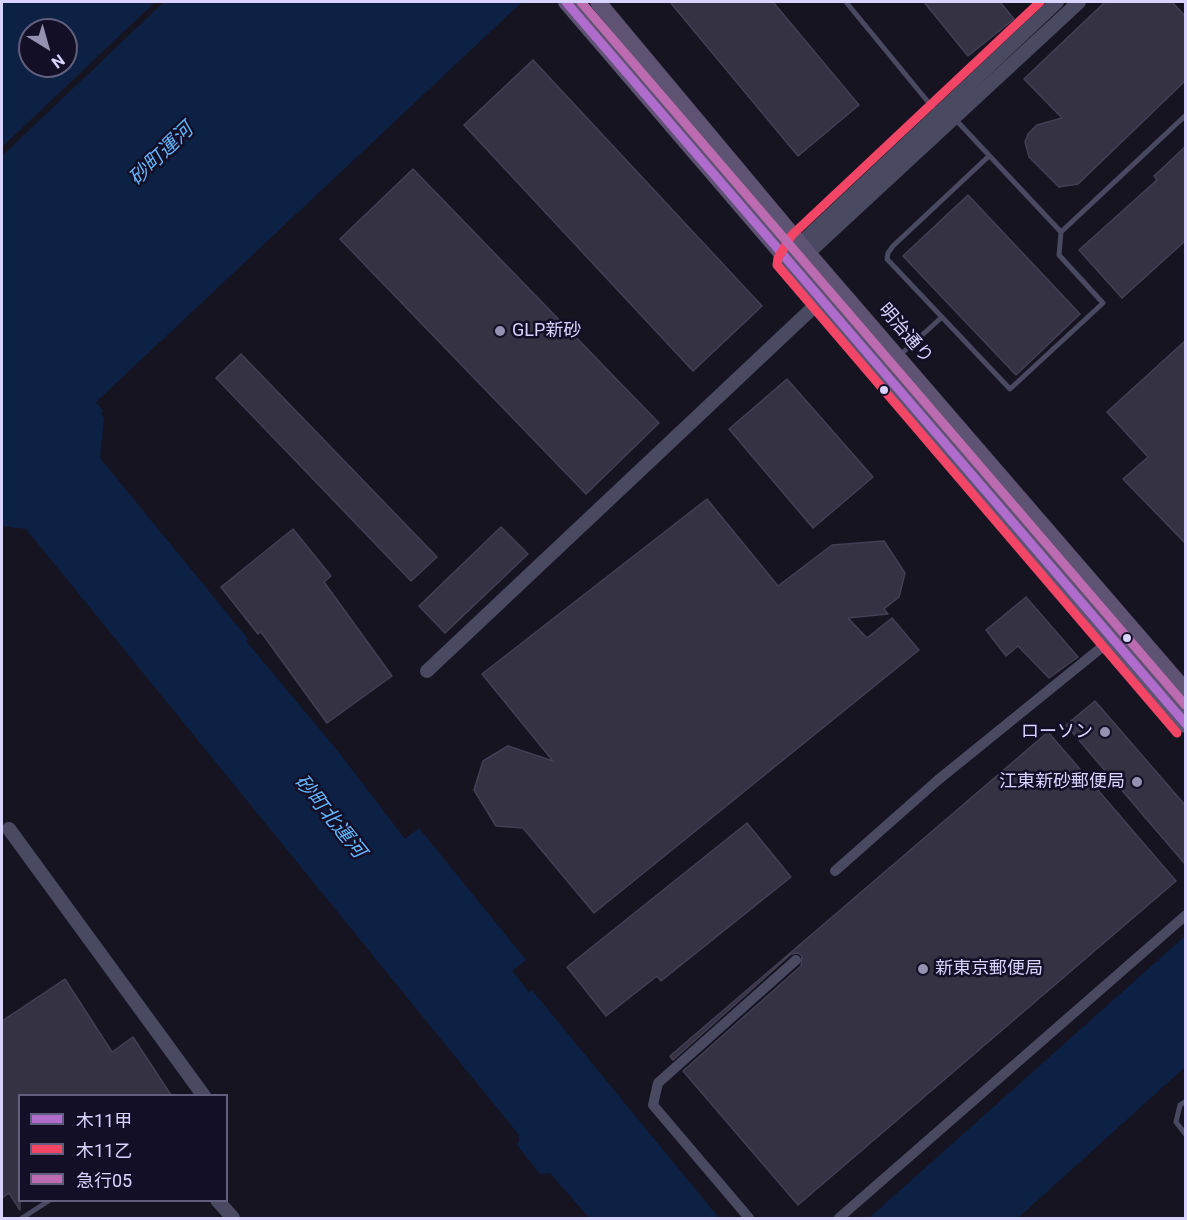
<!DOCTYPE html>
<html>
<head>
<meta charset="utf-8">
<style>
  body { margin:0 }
  #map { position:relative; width:1187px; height:1220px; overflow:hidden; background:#161421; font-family:Roboto,"Noto Sans JP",sans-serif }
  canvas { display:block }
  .frame { position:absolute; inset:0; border:3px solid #d9d4ff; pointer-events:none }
  .legend { position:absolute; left:18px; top:1094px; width:210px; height:108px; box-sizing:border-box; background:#130f26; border:2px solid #625e7d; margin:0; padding:8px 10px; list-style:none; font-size:18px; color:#d9d4ff }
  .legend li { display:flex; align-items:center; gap:12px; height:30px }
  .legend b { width:30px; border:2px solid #625e7d }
  .north { position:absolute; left:18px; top:18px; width:60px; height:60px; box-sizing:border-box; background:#130f26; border:2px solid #625e7d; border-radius:50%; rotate:143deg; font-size:16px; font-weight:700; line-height:24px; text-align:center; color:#d9d4ff }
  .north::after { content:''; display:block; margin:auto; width:21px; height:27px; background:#9591b1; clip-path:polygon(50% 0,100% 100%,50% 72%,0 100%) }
</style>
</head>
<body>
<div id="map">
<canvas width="1187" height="1220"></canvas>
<div class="frame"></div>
<ul class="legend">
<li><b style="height:8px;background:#b06ccc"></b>木11甲</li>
<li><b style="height:8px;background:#f34667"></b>木11乙</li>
<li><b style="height:8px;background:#bd6bb0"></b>急行05</li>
</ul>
<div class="north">N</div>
</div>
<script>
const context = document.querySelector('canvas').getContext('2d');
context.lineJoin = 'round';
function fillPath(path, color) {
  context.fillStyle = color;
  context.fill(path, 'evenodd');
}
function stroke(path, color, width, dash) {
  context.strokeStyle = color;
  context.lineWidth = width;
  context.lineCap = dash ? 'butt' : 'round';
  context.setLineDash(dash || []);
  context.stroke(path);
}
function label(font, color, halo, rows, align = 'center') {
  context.font = font + ' Roboto,"Noto Sans JP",sans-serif';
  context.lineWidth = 5;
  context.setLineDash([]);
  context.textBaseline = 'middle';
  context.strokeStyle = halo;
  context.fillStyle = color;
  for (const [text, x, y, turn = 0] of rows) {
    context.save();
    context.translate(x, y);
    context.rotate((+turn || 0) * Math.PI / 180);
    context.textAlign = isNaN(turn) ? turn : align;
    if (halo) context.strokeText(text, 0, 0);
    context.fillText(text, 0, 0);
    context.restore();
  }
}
const water = new Path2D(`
  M2,2H522L96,402L103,411L101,414L104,418L100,458L248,639L246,641L337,750L405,839L419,828L526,960L512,971L529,992L532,990L719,1218H589L550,1173L540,1174L516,1144L519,1142V1135L26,529L2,526ZM30,30H66V66H30Z
  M1185,936V1067L1018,1218H869Z`);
const pier = new Path2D(`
  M155,2H164L2,156V147Z`);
const building = new Path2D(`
  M670,2H773L859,105L798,156Z
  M924,2H1000L1014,19L968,56Z
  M1105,2H1172L1185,16V81L1078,184L1059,187L1029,157L1025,142L1028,134L1037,125L1062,118L1024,79Z
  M533,60L762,306L693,371L464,125Z
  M1185,147V241L1122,298L1079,250L1157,180L1154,176Z
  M413,169L659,423L586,494L340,239Z
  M968,195L1080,314L1016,375L903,256Z
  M1185,341V543L1123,479L1148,457L1107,412Z
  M241,354L437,557L411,581L216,378Z
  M787,379L873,477L813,528L729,429Z
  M707,499L778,586L832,545L884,541L905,573L899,597L884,609L888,614L848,618L867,638L892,618L919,650L594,913L523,828L496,826L474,790L483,761L508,746L553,761L482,674Z
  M501,527L528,554L445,633L419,606Z
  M293,529L331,576L324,582L392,676L327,723L261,632L258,634L221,587Z
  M1026,597L1078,657L1049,678L1018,646L1006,656L986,630Z
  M1095,701L1185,805V864L1066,725Z
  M1048,732L1176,881L798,1205L683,1071L801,966L802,956L798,953L791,954L673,1060L670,1056Z
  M747,823L791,877L661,981L657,976L606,1016L567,967Z
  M65,979L112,1052L133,1037L171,1095H20V1210L9,1193L2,1198V1021Z`);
const service = new Path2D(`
  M846,2L938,114
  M955,119L1061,232
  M989,156L893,246L888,253L887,259L1010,389L1103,303L1059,255L1061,232L1186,115
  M899,356L942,317
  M1186,1101L1180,1105L1176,1122L1186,1135
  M22,1218L50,1200`);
const minor = new Path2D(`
  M835,871L938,780L1112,639
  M749,1218L653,1105L658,1083L796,960
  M839,1218L1186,915`);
const tertiary = new Path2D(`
  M796,251L800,244L1057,2
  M789,263L808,253L1079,2
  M427,671L836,286
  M9,829L204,1096
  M217,1200L233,1218`);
const primary = new Path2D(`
  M566,2L1186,725
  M598,2L800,244L1186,691`);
const bus1 = new Path2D(`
  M566,2L1186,724`);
const bus2 = new Path2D(`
  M1040,2L792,235L778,258L777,265L1177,733`);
const bus3 = new Path2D(`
  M581,2L1186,706`);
const markers = [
  [500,331,6,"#9591b1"],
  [884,390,5,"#d9d4ff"],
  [1127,638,5,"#d9d4ff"],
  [1105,732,6,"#9591b1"],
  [1137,782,6,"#9591b1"],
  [923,969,6,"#9591b1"]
];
const poiNames = [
  ["GLP新砂",512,331],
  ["ローソン",1093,732,"right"],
  ["江東新砂郵便局",1125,782,"right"],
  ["新東京郵便局",935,969]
];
const streetNames = [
  ["明治通り",905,334,49]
];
const waterNames = [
  ["砂町運河",162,155,-44],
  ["砂町北運河",329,817,51]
];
fillPath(water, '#0d2144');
fillPath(pier, '#161421');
fillPath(building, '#343243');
stroke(building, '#433f54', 1.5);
stroke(service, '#4a4962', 5);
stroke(minor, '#4a4962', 10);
stroke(tertiary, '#4a4962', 14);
stroke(primary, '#5e5373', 16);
stroke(bus1, '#b06ccc', 9);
stroke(bus2, '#f34667', 9);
stroke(bus3, '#bd6bb0', 9);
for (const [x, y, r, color] of markers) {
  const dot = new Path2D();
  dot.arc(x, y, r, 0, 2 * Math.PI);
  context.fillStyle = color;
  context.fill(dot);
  stroke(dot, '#130f26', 2);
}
label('18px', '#d9d4ff', '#130f26', poiNames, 'left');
label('18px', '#d9d4ff', '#130f26', streetNames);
label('italic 20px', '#62b6ff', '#130f26', waterNames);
</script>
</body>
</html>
